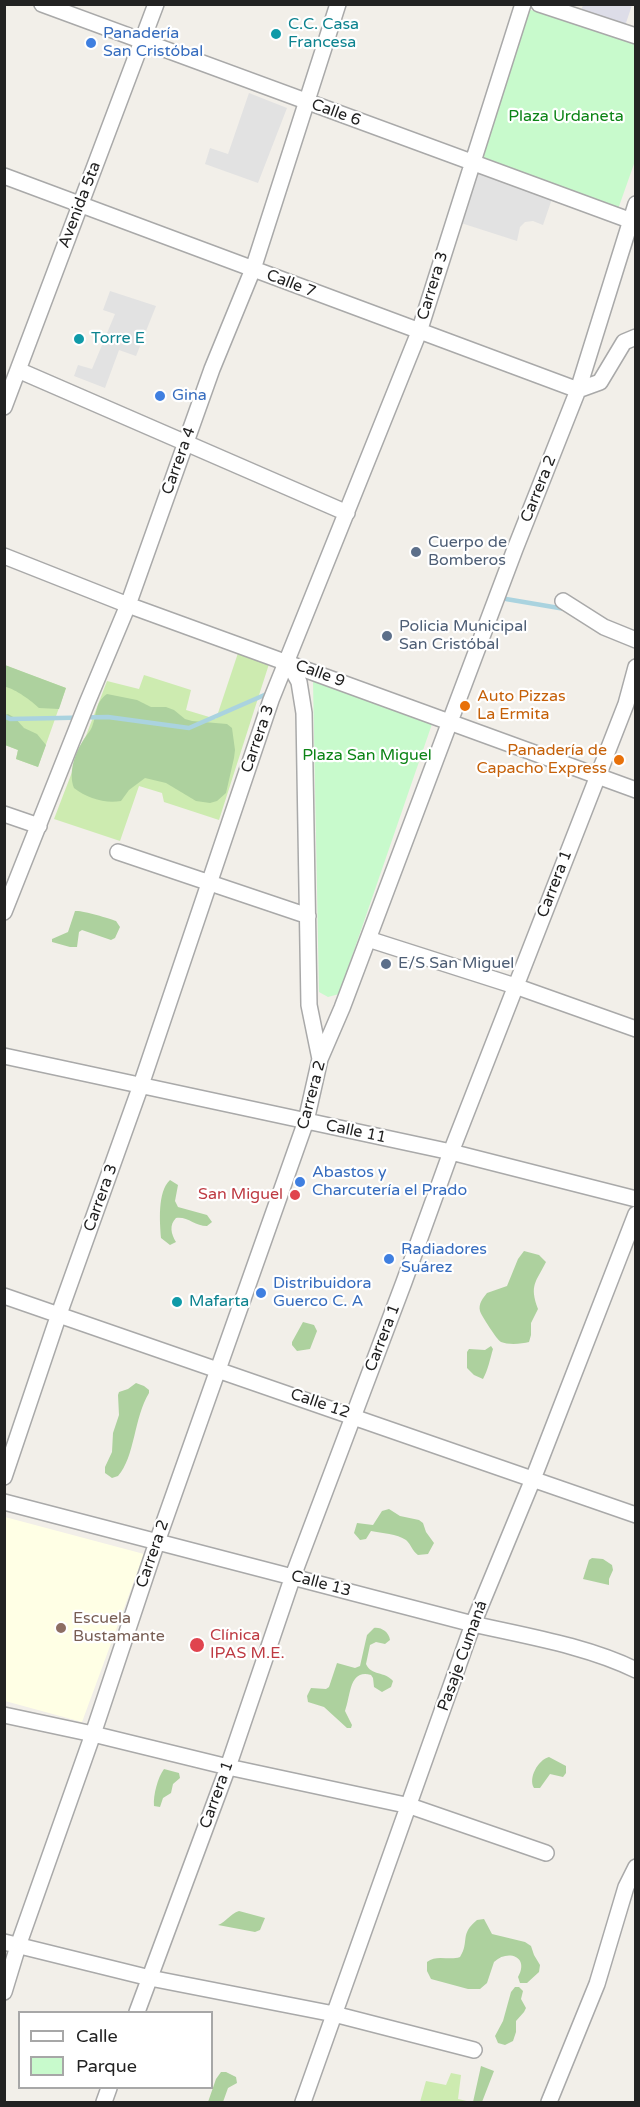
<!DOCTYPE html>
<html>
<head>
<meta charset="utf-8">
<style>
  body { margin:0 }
  #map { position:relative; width:640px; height:2107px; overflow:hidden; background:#f2efe9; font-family:"Varela Round",sans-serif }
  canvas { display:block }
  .frame { position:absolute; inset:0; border:6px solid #222; pointer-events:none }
  .legend { position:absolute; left:18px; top:2011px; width:195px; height:78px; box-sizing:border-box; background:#fff; border:2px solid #a7a7a7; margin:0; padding:8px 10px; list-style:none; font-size:18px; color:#222 }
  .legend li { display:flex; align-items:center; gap:12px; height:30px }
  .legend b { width:30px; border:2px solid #a7a7a7 }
</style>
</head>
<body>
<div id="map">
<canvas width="640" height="2107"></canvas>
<div class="frame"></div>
<ul class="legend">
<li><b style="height:8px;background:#fff"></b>Calle</li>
<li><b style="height:16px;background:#c8facc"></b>Parque</li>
</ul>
</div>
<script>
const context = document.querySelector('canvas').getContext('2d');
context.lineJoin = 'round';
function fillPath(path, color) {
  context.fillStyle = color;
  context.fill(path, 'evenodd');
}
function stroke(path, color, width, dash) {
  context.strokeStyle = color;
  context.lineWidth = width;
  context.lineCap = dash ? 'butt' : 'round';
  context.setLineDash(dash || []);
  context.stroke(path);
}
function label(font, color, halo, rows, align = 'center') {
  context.font = font + ' "Varela Round",sans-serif';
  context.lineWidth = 4.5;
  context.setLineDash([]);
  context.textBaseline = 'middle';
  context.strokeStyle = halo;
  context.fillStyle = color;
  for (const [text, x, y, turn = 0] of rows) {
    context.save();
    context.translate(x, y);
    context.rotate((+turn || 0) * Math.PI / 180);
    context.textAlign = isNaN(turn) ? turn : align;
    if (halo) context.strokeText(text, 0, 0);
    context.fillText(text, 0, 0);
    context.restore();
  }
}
const education = new Path2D(`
  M5,1517L144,1554L82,1722L5,1701Z`);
const grass = new Path2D(`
  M238,653L269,664L219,820L164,802L162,793L139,786L120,841L54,819L107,681L139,689L144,675L191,690L186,710L216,719Z
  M4,665L66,688L38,767L16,759L18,750L5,745Z
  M451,2073L461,2075L458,2099L471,2102H406H420L426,2081L446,2085Z`);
const forest = new Path2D(`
  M5,665L66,688L59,709L39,708C32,701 15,689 6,687L5,689Z
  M107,694L137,700L151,707H166L174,710L185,719L192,721L227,724L232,728L235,750L234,758L226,793L217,801L210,803L196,801L166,783L145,778L129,790L121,801C105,804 87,798 74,788C68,772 75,753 84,739C87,734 90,732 92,727C97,714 95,702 107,694Z
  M8,714L15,718L24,728L37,734L46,745L38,767L16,759L18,750L5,745V715Z
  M75,911C82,910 108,918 116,921L120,927L115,938L111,940L82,930L79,932L77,947H70L52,942V939L68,932Z
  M170,1180L178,1185L175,1201L178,1207L207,1215L212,1222L207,1226C195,1226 187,1216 176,1218C169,1225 171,1234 176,1242L170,1245L161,1238C160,1223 157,1192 170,1180Z
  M524,1251L539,1255L546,1262C536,1282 529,1285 538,1309L531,1323V1335L529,1342C522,1344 508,1345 501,1342C497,1340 481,1315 480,1311C478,1304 483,1298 487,1293L507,1286L518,1259Z
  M303,1322L314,1325L317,1331L310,1349L297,1351L292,1345V1342Z
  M491,1346L493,1349C490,1359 488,1370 483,1379L474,1375L467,1368V1352L469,1349L485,1350Z
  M136,1383L144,1386L149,1390V1393C134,1417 135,1457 118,1476L112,1478L105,1473V1467L112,1452L113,1433L119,1415L118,1395L119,1392L128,1389Z
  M389,1509L400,1516L419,1520L423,1523L426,1532L434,1543L428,1554L418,1555C412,1551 411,1544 406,1540C397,1534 382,1533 371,1531L366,1539L360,1540L354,1533L357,1523L373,1525L382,1511Z
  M592,1558L603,1559L612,1565L613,1570L609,1579V1585L583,1579L589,1560Z
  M374,1628C381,1627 389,1632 390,1640L385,1644L376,1642L370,1645L366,1664C371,1676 385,1671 393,1681L391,1687L382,1692L374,1687L373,1678L371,1675C349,1669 351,1695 345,1711L352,1725L351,1728H347L324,1707L308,1702L307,1696L311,1688L326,1689L329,1687L337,1663L355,1668L360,1666L367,1635Z
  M549,1757L566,1766V1773L563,1777L550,1774L540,1788H534C528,1778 538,1760 549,1757Z
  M164,1769L179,1773L180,1778L173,1784L171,1793L163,1798L160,1807L154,1806C153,1795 158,1777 164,1769Z
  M239,1911L265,1918L260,1930L255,1932L218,1925C226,1922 230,1914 239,1911Z
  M484,1919L492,1934L525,1942L531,1946L534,1955L540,1965L539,1972L527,1983H520L518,1977C530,1956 507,1949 494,1962L487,1983L480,1989H468L431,1979L427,1971V1962C437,1954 449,1961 460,1957C470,1941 459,1935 477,1920Z
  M515,1987H519L523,1991L521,1999L526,2008L524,2012L516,2021V2032L513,2041L505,2045L498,2043L495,2036L503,2021L511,1992Z
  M481,2066L494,2071L482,2102H473Z
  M221,2072H226L236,2077L237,2083L228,2088L223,2102H208L216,2079Z`);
const park = new Path2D(`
  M528,9L635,43V161L617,212L475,161Z
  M313,681L432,724L339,994L328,997L319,992Z`);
const parking = new Path2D(`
  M249,93L287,108L258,183L205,164L210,148L228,154Z
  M479,171L553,196L543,225L533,221L525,222L520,227L517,241L461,223Z
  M110,291L156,306L136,356L119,350L105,388L74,376L78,365L92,369L115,314L103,310Z`);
const plaza = new Path2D(`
  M583,5H632L623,32L579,17Z`);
const stream = new Path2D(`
  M506,599L565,609
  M4,716L10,719L108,717L189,728L269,693`);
const minor = new Path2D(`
  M42,4L629,220
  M539,4L636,36
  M4,176L578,390
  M18,370L347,513
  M578,390L600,382L624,342L636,337
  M4,407L156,4
  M4,556L128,605L636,790
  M563,601L604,627L636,640
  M288,662L299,682L304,713L309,1005L320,1059
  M4,814L39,826
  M118,852L308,916
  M4,912L87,703L128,605L212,369L253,269L338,4
  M368,939L515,986L636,1029
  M4,1056L451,1152L636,1199
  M4,1296L636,1515
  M4,1477L59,1314L141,1085L271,700L419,332L523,4
  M4,1502L473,1624C526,1636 587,1646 636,1670
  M4,1715L93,1734L228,1767L410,1806L546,1853
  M4,1942L150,1978L334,2014L474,2050
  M4,1992L18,1946L93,1734L157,1542L306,1121L320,1059L342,1008L515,549L578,390L636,204
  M137,2012L228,1767L293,1576L404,1282L451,1152L626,704L636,667
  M104,2102L109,2088
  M303,2102L473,1624L533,1479L636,1214
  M549,2102L597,1984L626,1887L636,1867`);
const markers = [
  [276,34,6,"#0f9aa8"],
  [91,43,6,"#3f7fe0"],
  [79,339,6,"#0f9aa8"],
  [160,396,6,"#3f7fe0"],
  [416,552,6,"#5c6f8a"],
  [387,636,6,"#5c6f8a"],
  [465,706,6,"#e8710a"],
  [619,760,6,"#e8710a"],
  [386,964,6,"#5c6f8a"],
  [300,1182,6,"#3f7fe0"],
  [295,1195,6,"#e0444e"],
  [389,1259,6,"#3f7fe0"],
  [261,1293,6,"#3f7fe0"],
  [177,1302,6,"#0f9aa8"],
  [61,1628,6,"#8d6e63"],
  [197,1645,8,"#e0444e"]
];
const cultureNames = [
  ["C.C. Casa",288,25],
  ["Francesa",288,43],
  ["Torre E",91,339],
  ["Mafarta",189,1302]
];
const shopNames = [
  ["Panadería",103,34],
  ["San Cristóbal",103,52],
  ["Gina",172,396],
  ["Abastos y",312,1173],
  ["Charcutería el Prado",312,1191],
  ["Radiadores",401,1250],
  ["Suárez",401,1268],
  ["Distribuidora",273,1284],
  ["Guerco C. A",273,1302]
];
const streetNames = [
  ["Calle 6",336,113,20],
  ["Avenida 5ta",80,205,-69],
  ["Calle 7",291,284,21],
  ["Carrera 3",433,286,-73],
  ["Carrera 4",179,461,-70],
  ["Carrera 2",539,489,-68],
  ["Calle 9",320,674,20],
  ["Carrera 3",258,739,-71],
  ["Carrera 1",555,884,-69],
  ["Carrera 2",312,1095,-75],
  ["Calle 11",356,1132,12],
  ["Carrera 3",101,1198,-70],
  ["Carrera 1",383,1338,-69],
  ["Calle 12",320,1404,19],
  ["Carrera 2",153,1554,-71],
  ["Calle 13",321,1584,15],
  ["Pasaje Cumaná",463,1656,-70],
  ["Carrera 1",217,1795,-70]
];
const parkNames = [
  ["Plaza Urdaneta",566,117],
  ["Plaza San Miguel",367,756]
];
const serviceNames = [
  ["Cuerpo de",428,543],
  ["Bomberos",428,561],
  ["Policia Municipal",399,627],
  ["San Cristóbal",399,645],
  ["E/S San Miguel",398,964]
];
const foodNames = [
  ["Auto Pizzas",477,697],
  ["La Ermita",477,715],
  ["Panadería de",607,751,"right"],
  ["Capacho Express",607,769,"right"]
];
const healthNames = [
  ["San Miguel",283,1195],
  ["Clínica",210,1636,"left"],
  ["IPAS M.E.",210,1654,"left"]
];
const educationNames = [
  ["Escuela",73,1619],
  ["Bustamante",73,1637]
];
fillPath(education, '#ffffe5');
fillPath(grass, '#cdebb0');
fillPath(forest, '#add19e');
fillPath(park, '#c8facc');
fillPath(parking, '#e2e2e2');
fillPath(plaza, '#dddde8');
stroke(stream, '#aad3df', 4.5);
stroke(minor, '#a9a9a9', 18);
stroke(minor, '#fff', 15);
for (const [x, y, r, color] of markers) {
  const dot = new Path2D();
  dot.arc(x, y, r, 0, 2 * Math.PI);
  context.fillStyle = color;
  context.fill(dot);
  stroke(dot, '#fff', 2);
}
label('16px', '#0d838f', '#fff', cultureNames, 'left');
label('16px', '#366cbe', '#fff', shopNames, 'left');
label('16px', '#222', '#fff', streetNames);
label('16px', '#0c8416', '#fff', parkNames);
label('16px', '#4e5e75', '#fff', serviceNames, 'left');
label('16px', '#c56008', '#fff', foodNames, 'left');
label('16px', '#be3a42', '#fff', healthNames, 'right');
label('16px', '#785e54', '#fff', educationNames, 'left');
</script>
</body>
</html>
